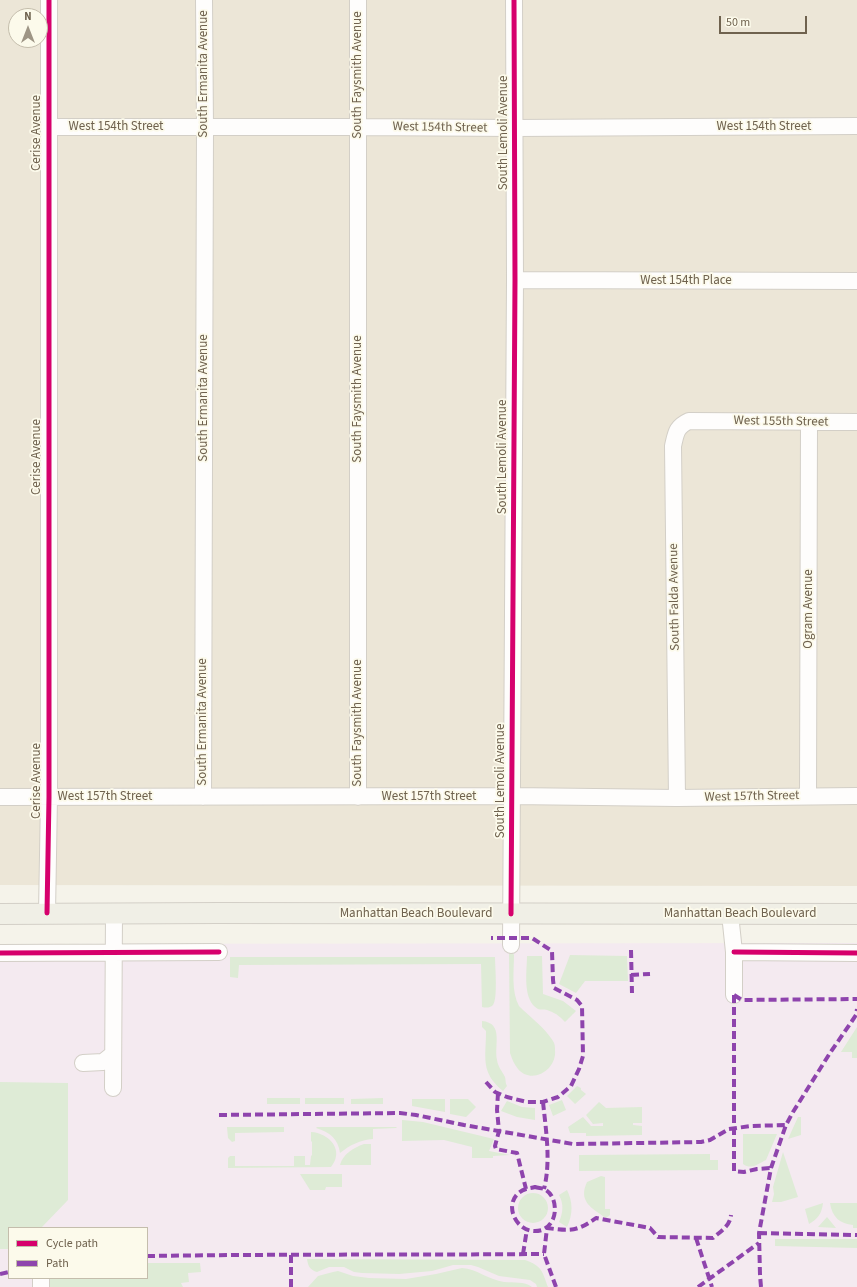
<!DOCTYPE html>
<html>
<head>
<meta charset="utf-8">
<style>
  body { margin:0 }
  #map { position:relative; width:857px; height:1287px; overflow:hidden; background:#f5f3ea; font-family:"Source Sans 3",sans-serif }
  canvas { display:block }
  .legend { position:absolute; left:8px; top:1227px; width:140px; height:52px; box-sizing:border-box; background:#fcfaeb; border:1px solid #c4bdac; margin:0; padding:5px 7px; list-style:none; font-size:12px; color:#6f624e }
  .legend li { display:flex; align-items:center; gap:8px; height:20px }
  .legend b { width:20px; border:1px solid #c4bdac }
  .north { position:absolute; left:8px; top:8px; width:40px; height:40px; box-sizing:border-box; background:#fcfaeb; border:1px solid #c4bdac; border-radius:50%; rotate:0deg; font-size:11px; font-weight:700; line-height:16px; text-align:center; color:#6f624e }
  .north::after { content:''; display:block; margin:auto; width:14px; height:18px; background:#9e9585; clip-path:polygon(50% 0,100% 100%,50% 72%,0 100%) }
  .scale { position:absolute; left:719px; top:16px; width:88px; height:18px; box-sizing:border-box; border:2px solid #6f624e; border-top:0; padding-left:5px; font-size:12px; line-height:14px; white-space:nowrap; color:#6f624e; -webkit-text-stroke:3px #fcfaeb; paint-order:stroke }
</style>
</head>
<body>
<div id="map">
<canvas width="857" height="1287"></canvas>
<ul class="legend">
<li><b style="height:5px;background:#d6006c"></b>Cycle path</li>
<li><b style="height:5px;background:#8e44ad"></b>Path</li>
</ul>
<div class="north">N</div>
<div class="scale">50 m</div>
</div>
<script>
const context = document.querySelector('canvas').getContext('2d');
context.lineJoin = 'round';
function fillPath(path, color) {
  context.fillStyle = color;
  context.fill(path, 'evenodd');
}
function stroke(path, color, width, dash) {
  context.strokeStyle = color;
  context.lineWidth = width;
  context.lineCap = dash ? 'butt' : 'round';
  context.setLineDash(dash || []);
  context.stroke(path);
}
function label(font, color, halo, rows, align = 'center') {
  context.font = font + ' "Source Sans 3",sans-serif';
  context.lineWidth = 3.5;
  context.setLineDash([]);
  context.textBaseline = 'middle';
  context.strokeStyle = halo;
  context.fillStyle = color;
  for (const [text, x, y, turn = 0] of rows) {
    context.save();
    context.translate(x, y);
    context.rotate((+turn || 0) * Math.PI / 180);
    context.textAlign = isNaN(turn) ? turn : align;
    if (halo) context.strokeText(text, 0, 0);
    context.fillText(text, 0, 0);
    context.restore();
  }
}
const residential = new Path2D(`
  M0,0H857V886L0,885ZM16,16H40V40H16Z`);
const education = new Path2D(`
  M857,943V1287H0V944ZM9,1228H147V1278H9Z`);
const green = new Path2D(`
  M510,953H513L514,955C514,971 511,991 519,1006C530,1017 545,1028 553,1041C555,1044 555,1047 555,1050C557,1070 532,1085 518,1069C514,1064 512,1059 510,1053L509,954Z
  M570,955L627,956L628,981H585L576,993L559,984Z
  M527,956H542L543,994L563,1001L576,1011L565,1022C560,1016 554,1012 547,1010C544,1009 540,1010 538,1009C522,1000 527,971 527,956Z
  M230,957H495C495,965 498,999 493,1005C490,1008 486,1008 482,1007L481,964L239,965L238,978L230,977Z
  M482,1021C504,1023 494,1045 497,1060C498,1067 502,1071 505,1077C506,1080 505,1083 507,1086L503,1091C480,1072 486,1058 486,1031L482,1027Z
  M857,1027V1058H852V1052H841Z
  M0,1082L68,1083V1200L41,1228H9V1249H0Z
  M577,1086L581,1088V1090L586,1094L575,1104L567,1096Z
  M267,1098H300V1104H267Z
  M305,1098H344V1104H305Z
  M383,1098V1104H351V1099Z
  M412,1099H445V1112L412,1106Z
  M450,1099H468L476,1107L466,1117L450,1114Z
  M562,1100L566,1110L553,1116L549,1105Z
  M507,1101L522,1107L535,1108V1120L517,1117L501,1111Z
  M599,1102L606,1108L642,1107V1123H633V1125L642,1126V1135L586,1136V1133H570L568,1127L583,1117L591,1126H603V1123L593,1124L586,1115Z
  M798,1117H801V1135L788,1139Z
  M402,1120L423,1122L494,1139L489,1151L510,1155L493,1156V1158H472V1147L444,1140L402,1141Z
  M227,1127H284V1132L235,1133V1141L232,1142L228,1138Z
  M317,1127H397L396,1128L373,1129V1139C360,1140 350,1145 340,1153C338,1139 330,1132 316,1128Z
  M311,1132C329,1133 345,1150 331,1167L228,1168V1158L230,1156H235V1166H294V1156H305V1165H310L311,1156L312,1155V1142L311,1141Z
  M743,1134H777L766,1160C758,1164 751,1170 743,1164Z
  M364,1144H371V1165H340C343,1154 353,1148 364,1144Z
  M783,1152L798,1197L781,1202H772L774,1194L773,1187Z
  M710,1154V1160H718V1170L579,1171V1155Z
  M300,1174H342V1187H326L325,1190H310Z
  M601,1176L605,1177V1209H610V1215L606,1218C591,1208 578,1201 587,1182Z
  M567,1190C573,1202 573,1214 567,1227L559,1222C563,1213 564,1204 559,1195Z
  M518 1208a15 15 0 1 1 30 0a15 15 0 1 1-30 0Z
  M823,1203C822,1213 818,1219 809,1224L805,1209Z
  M830,1203H857V1228H853V1225C840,1224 832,1217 830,1203Z
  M827,1217L836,1228L818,1227Z
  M775,1239H857V1248L775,1246Z
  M307,1259L525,1260C542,1266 542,1271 548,1287H537L536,1284L530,1280L499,1276L478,1267L471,1265H453L432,1271L399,1274L362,1273L354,1272L344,1267H329L317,1272C310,1270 308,1266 307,1259Z
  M147,1263H200L201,1272L188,1273L189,1282L181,1283L183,1287H46L48,1278H147Z
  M462,1268C477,1269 489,1280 504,1282C514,1283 524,1281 532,1287H308L318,1276L333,1272L338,1271L353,1276L369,1278L406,1279L436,1274Z`);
const minor = new Path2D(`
  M48,127H358L515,128L857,126
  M515,280L857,281
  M808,796L809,422
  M0,797L512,796L677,798L857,796
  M203,797L205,127L204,0
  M358,797V0
  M677,798L673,446C676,433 676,427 689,421L857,422
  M47,913L49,797V0
  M730,914L734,952V995
  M511,945L515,280L514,0
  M734,952L857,953
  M0,953L219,952
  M83,1063L103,1062L113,1054
  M113,1088L114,913
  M41,1278V1287`);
const major = new Path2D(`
  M0,914L219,913L857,914`);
const quiet = new Path2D(`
  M631,950L632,993
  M631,975L650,974
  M734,995V1171L744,1172L757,1169L771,1168
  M734,995L742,1000L857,999
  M486,1082L495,1092L507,1097L527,1102H543L558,1097L571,1086L579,1069L583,1056L582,1006L577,1000L554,988L553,980L552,951L532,938H491
  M498,1093L497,1110L499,1131L495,1146L496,1149L517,1153L526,1189
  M543,1102C546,1131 551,1161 544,1189
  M219,1115L400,1113L416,1115L464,1125L573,1144L701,1142L710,1140L729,1129L751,1126L786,1125
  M535,1187C538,1188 542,1188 544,1189C555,1194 557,1210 553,1219C551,1224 547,1228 542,1230C515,1238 499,1198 526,1189C529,1188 532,1188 535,1187Z
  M759,1233L857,1235
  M696,1238L712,1287
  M523,1254L527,1229
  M147,1256C279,1254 412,1255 544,1254
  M0,1274L9,1272
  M291,1287V1255
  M556,1287L544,1254L547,1228C569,1231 577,1232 596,1218L650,1228L658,1237L713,1238C721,1231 730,1226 731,1215
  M698,1287L759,1243
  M761,1287L760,1275L759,1233L771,1168L786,1125L793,1112L830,1053L852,1021L856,1015L857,1009`);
const cycleway = new Path2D(`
  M47,913L49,797V0
  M511,914L515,280L514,0
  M734,952L857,953
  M0,953L219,952`);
const streetNames = [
  ["South Ermanita Avenue",204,74,-90],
  ["South Faysmith Avenue",358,75,-90],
  ["West 154th Street",116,127],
  ["West 154th Street",764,127],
  ["West 154th Street",440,128,1],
  ["Cerise Avenue",37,133,-90],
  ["South Lemoli Avenue",504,133,-90],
  ["West 154th Place",686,281],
  ["South Ermanita Avenue",204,398,-90],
  ["South Faysmith Avenue",358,399,-90],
  ["West 155th Street",781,422,1],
  ["Cerise Avenue",37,457,-90],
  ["South Lemoli Avenue",503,457,-90],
  ["South Falda Avenue",675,597,-91],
  ["Ogram Avenue",809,609,-90],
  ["South Ermanita Avenue",203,722,-90],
  ["South Faysmith Avenue",358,723,-90],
  ["Cerise Avenue",37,781,-90],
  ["South Lemoli Avenue",501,781,-90],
  ["West 157th Street",105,797],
  ["West 157th Street",429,797],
  ["West 157th Street",752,797,-1],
  ["Manhattan Beach Boulevard",416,914],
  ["Manhattan Beach Boulevard",740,914]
];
fillPath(residential, '#ece6d7');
fillPath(education, '#f4eaf0');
fillPath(green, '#deebd6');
stroke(minor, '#d3cfc7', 18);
stroke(major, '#d3cfc7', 22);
stroke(minor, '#fefdfc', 16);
stroke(major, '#f0efe6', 20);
stroke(quiet, '#8e44ad', 4, [8, 4]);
stroke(cycleway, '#d6006c', 5);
label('13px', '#6f624e', '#fcfaeb', streetNames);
</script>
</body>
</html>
